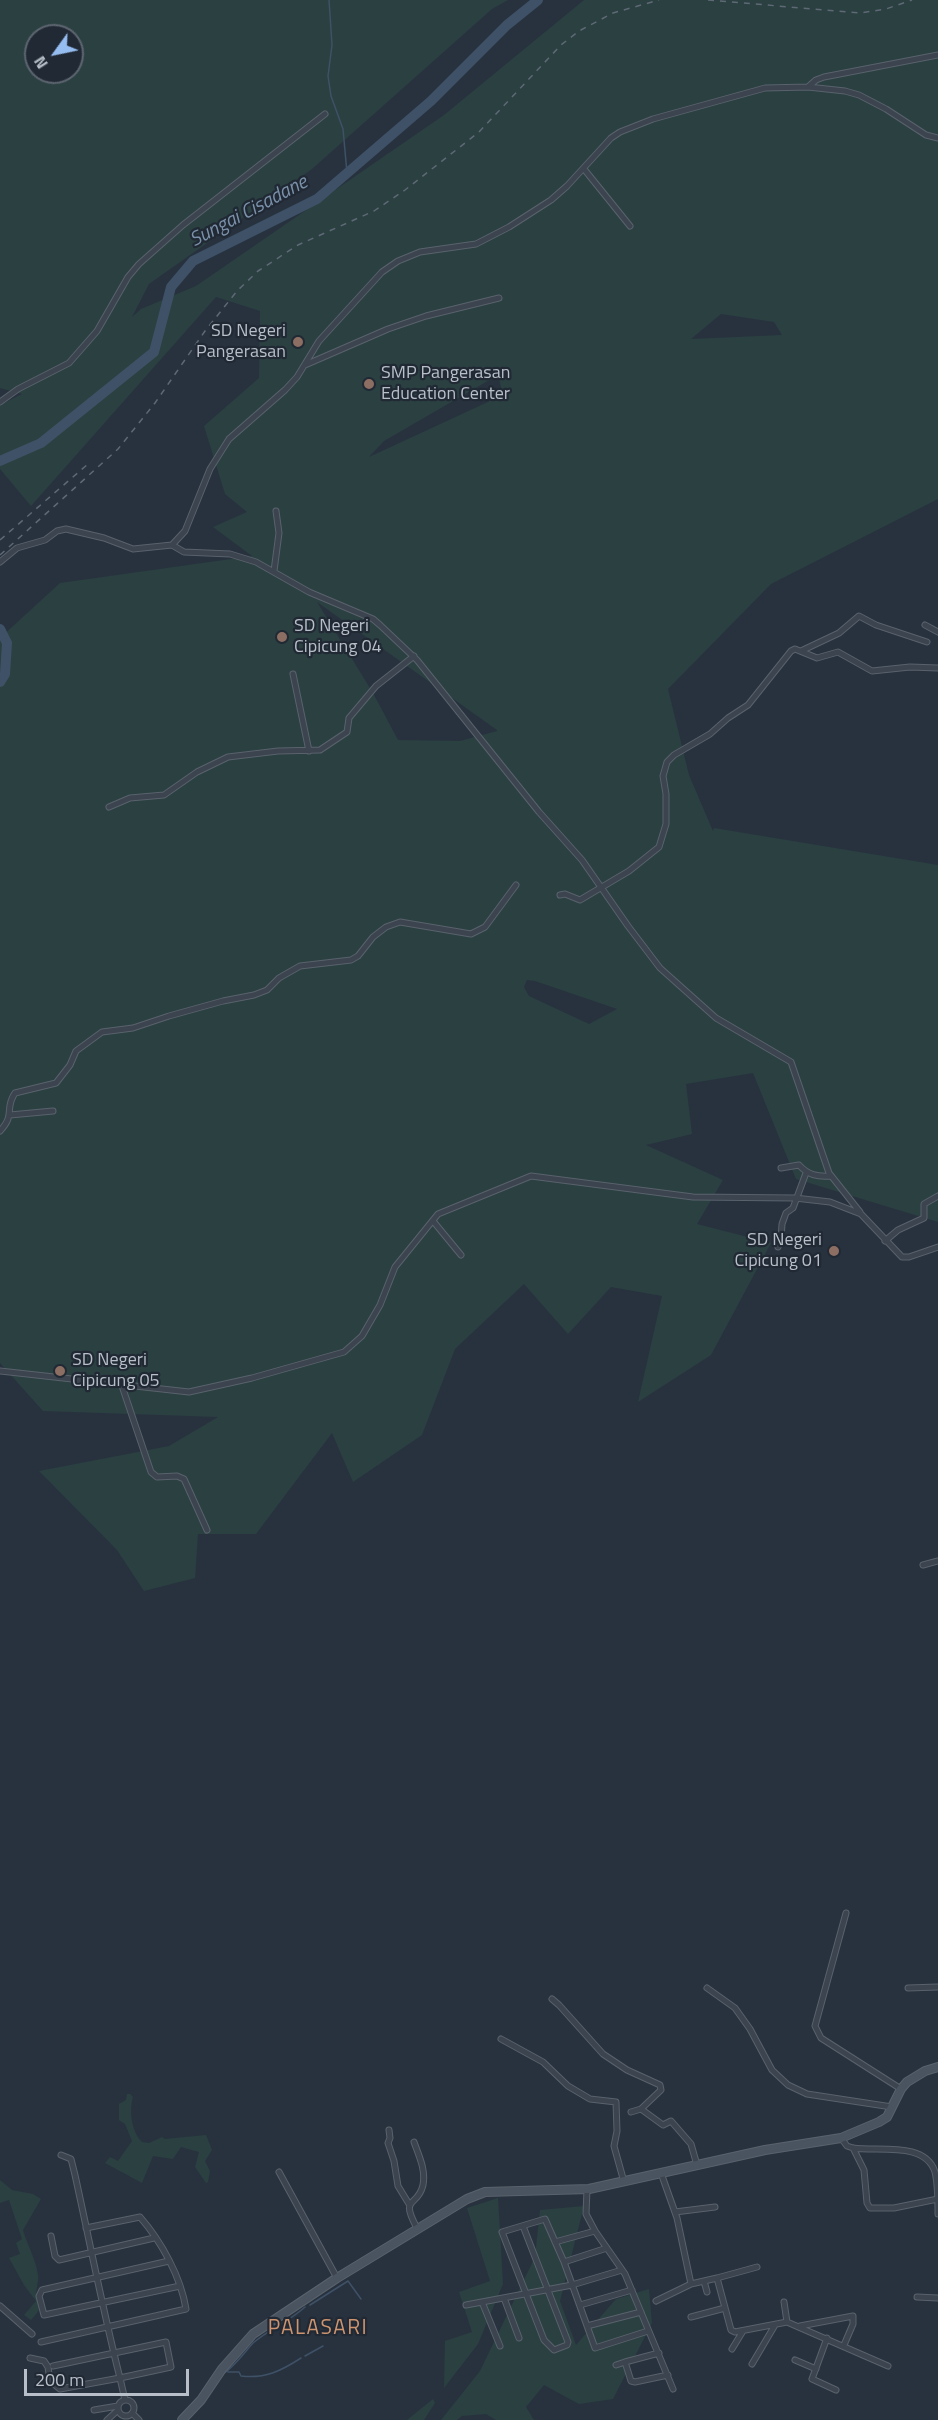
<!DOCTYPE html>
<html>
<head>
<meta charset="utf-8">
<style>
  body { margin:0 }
  #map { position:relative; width:938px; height:2420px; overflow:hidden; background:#28323f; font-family:"Titillium Web",sans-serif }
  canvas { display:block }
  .north { position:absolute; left:24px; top:24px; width:60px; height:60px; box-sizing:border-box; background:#202934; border:2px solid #5d6570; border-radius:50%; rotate:237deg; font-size:16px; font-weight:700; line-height:24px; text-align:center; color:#b8bfc9 }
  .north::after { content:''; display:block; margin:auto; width:21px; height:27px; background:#96bdf0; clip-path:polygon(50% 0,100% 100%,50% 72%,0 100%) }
  .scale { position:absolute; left:24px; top:2369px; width:165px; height:27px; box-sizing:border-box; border:3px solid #b8bfc9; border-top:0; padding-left:8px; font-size:18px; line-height:21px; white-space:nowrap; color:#b8bfc9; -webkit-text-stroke:4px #202934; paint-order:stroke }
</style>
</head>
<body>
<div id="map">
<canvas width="938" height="2420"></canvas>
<div class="north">N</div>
<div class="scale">200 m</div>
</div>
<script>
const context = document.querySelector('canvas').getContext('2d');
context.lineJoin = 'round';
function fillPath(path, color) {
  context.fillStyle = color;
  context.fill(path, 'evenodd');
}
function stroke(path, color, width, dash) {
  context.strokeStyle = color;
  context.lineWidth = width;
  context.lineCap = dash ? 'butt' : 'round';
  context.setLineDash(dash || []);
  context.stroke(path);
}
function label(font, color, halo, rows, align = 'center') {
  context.font = font + ' "Titillium Web",sans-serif';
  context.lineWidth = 4.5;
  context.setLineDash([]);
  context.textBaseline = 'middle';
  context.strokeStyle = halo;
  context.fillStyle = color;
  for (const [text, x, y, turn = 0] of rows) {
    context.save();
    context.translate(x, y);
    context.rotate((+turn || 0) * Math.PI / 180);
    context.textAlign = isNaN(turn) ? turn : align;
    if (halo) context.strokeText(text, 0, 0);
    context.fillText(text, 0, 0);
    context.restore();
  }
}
const green = new Path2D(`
  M0,0H508L492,9L312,169L149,284L132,317L141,309L196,286L444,115L584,0H938V499L771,584L668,689L689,775L713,831L714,828L938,865V1222L796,1179L753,1073L686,1084L692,1134L646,1145L723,1180L697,1224L771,1243L711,1355L638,1402L662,1296L611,1287L568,1334L524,1284L455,1349L422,1435L353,1482L332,1433L256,1534H198L195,1578L144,1591L117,1550L39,1471L169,1446L218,1417L43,1411L0,1363V638L60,583L252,556L213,527L247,512L225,494L204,426L259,378L260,311L216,297L31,506L0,469V405L22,394L0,388ZM36,36H72V72H36ZM721,314L774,322L782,335L691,339ZM498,375L503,395L369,457L384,441ZM317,602L497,730V731L460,741L398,740L373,693ZM527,980L535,981L617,1009L589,1024L529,996L524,987Z
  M127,2094H130L133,2097C129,2110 131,2131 142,2142L149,2143L162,2137L165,2139L206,2135L212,2150L205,2161L210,2171L208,2182L206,2183L195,2167L199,2152L181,2147L173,2159L153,2156L142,2183L105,2163L110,2157L118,2161L132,2141L125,2124L119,2120V2104L126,2100Z
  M0,2180L12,2190L33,2194L41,2199L23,2230C27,2245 36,2259 38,2275C39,2282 36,2288 36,2295C38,2310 44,2306 31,2320L24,2315L36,2301L24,2285L9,2258L20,2254L16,2243L22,2239L9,2200L0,2203Z
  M498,2198L503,2284L478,2344L444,2388L445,2341L472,2332L459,2292L490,2281L467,2208Z
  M584,2206L560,2301L576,2345L616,2299L649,2289L652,2323L613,2399L579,2404L544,2385L526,2407L534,2420H496L486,2414L462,2416L457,2420H441L480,2371L535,2257L540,2210Z
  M433,2399L435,2403L424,2420H407Z`);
const stream = new Path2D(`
  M329,0L332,45L328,76L331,96L343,129L347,173
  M310,2305L348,2281L361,2299
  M305,2356L323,2346
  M228,2372H239L241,2376C265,2379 281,2371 301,2358
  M223,2374C235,2366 244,2353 253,2343C269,2329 290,2321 305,2307`);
const river = new Path2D(`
  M0,461L41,443L154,352L171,287L193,261L317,199L431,101L507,25L538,0
  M0,629L7,643L5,674L0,682`);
const street = new Path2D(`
  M808,87L816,80L824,77L938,55
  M584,169L630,226
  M305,365L388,329L426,316L499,298
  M0,402L18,389L69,363L97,331L128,277L139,264L183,225L325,114
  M172,545L184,552L230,554L256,562L309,592L373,619L380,625L417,660L539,812L582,860L628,926L660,968L716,1018L791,1062L829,1173L860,1212
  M0,562L17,548L45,540L57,531L66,529L104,538L133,549L172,545L185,531L210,469L229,439L285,390L297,377L319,341L382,272L398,261L420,252L476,244L509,227L551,200L567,186L611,138L620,132L653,119L765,88L808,87L845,91L859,95L886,109L926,135L938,138
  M274,571L279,533L276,511
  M925,625L938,632
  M801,651L839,633L859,616L876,625L927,642
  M293,674L309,751
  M109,807L130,798L164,795L197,772L228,757L278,751L320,750L347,732L349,718L376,686L414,656
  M560,895L565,894L580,900L629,871L659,847L666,824V794L663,776L667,762L674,755L710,734L728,718L748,705L791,651L795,649L817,658L838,652L872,671L910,667L938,668
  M10,1115L53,1111
  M0,1131C16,1114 4,1109 15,1093L56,1083L70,1065L76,1051L102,1032L133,1028L169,1016L223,1001L254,995L267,990L279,978L300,966L351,960L358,956L373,937L386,927L400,922L471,934L485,927L516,885
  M781,1168L799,1165C808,1175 817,1177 831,1176
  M433,1221L461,1255
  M885,1241L898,1230L924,1218V1204L938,1196
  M778,1247L781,1239L782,1224L786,1213L793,1208L806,1173
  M0,1371L189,1392L252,1378L344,1352L362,1336L380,1305L395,1267L438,1214L531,1176L693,1197L795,1198L830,1202L861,1214L902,1257H909L938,1247
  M122,1386L151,1472L157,1477L177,1476L184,1479L207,1530
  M923,1565L938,1561
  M846,1913L815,2026L821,2038L901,2089
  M707,1988L735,2008L750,2029L772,2070L788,2085L807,2094L892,2107
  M908,1988L938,1987
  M552,1999L559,2005L603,2054L627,2070L660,2085L661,2090L641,2109
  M501,2039L543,2062L568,2086L590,2099L616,2102L617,2131L614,2146L624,2182
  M631,2112L641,2109L663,2125L671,2121L691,2144L697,2165
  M389,2130L390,2138L388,2143L394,2161L398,2186L409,2204
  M841,2138L847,2146L853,2148C878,2152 925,2141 935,2172C938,2184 938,2201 938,2214
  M414,2142C419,2156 426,2170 423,2185C418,2208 399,2195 417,2228
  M853,2148L864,2170L867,2203L870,2208H894L938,2199
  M279,2172L337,2278
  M661,2173L677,2218L691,2284L717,2278L731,2330L735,2332L787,2322L888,2366
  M587,2189L586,2214L595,2231L625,2274L673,2389
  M675,2212L715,2207
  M523,2226L568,2342L567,2345L554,2350L544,2340L502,2232L545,2219L564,2262L595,2348L648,2331
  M51,2236L55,2256L59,2260L154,2238
  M555,2242L595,2231
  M169,2261L42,2290L39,2296L44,2315L180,2286
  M564,2262L607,2248
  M717,2278L757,2267
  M704,2281L707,2292
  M917,2297L938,2298
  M504,2298L519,2338
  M656,2301L691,2284
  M482,2302L500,2346
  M784,2302L787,2322
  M466,2305L572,2285L622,2270
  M580,2305L632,2290
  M0,2306L32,2334
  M691,2317L725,2308
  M587,2326L641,2312
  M800,2326L853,2316V2324L844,2345
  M827,2338L812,2379L836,2390
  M41,2342L186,2309C181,2277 161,2241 140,2217L86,2228
  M732,2349L743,2331
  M659,2353L625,2362L631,2381L635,2382L668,2375
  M30,2358L44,2361L48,2367L50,2381L60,2389L120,2378L125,2400
  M795,2360L816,2369
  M752,2364L775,2325
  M616,2365L625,2362
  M53,2366L166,2342L171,2367L120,2378C103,2311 90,2243 75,2175L71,2159L61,2155
  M118 2408a8 8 0 1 1 16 0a8 8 0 1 1-16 0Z
  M94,2410L118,2406
  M132,2413L139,2420
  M107,2420L118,2410`);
const secondary = new Path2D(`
  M182,2420L201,2400L222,2369L253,2334L337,2278L467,2199L485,2192L589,2189L765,2150L841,2138L879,2122L887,2117L901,2089L907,2082L925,2071L938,2067`);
const rail = new Path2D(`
  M708,0L860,13L886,9L912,0
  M0,540L88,464
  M0,555L118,449L155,403L205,331L237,291L258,271L298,245L374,211L405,190L479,132L561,45L579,31L613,13L659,0`);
const markers = [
  [298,342,6,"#8d6e63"],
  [369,384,6,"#8d6e63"],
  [282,637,6,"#8d6e63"],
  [834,1251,6,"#8d6e63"],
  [60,1371,6,"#8d6e63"]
];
const poiNames = [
  ["SD Negeri",286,332,"right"],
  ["Pangerasan",286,353,"right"],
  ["SMP Pangerasan",381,374],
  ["Education Center",381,395],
  ["SD Negeri",294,627],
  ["Cipicung 04",294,648],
  ["SD Negeri",822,1241,"right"],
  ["Cipicung 01",822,1262,"right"],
  ["SD Negeri",72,1361],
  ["Cipicung 05",72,1382]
];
const waterNames = [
  ["Sungai Cisadane",249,212,-28]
];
const quarterNames = [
  ["PALASARI",318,2329]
];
fillPath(green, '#2b4041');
stroke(stream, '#3f5166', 1.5);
stroke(river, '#3f5166', 10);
stroke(street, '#59626c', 7);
stroke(secondary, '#59626c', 10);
stroke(street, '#3c444f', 5);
stroke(secondary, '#4a5461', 8);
stroke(rail, '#5e6975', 1.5, [6, 6]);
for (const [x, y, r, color] of markers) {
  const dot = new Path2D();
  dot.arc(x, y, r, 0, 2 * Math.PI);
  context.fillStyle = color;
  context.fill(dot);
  stroke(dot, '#202934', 2);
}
label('18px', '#b8bfc9', '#202934', poiNames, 'left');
label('italic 20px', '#7b91aa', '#202934', waterNames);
context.letterSpacing = '1.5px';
label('21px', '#cd946f', '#202934', quarterNames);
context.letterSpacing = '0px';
</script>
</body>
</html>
